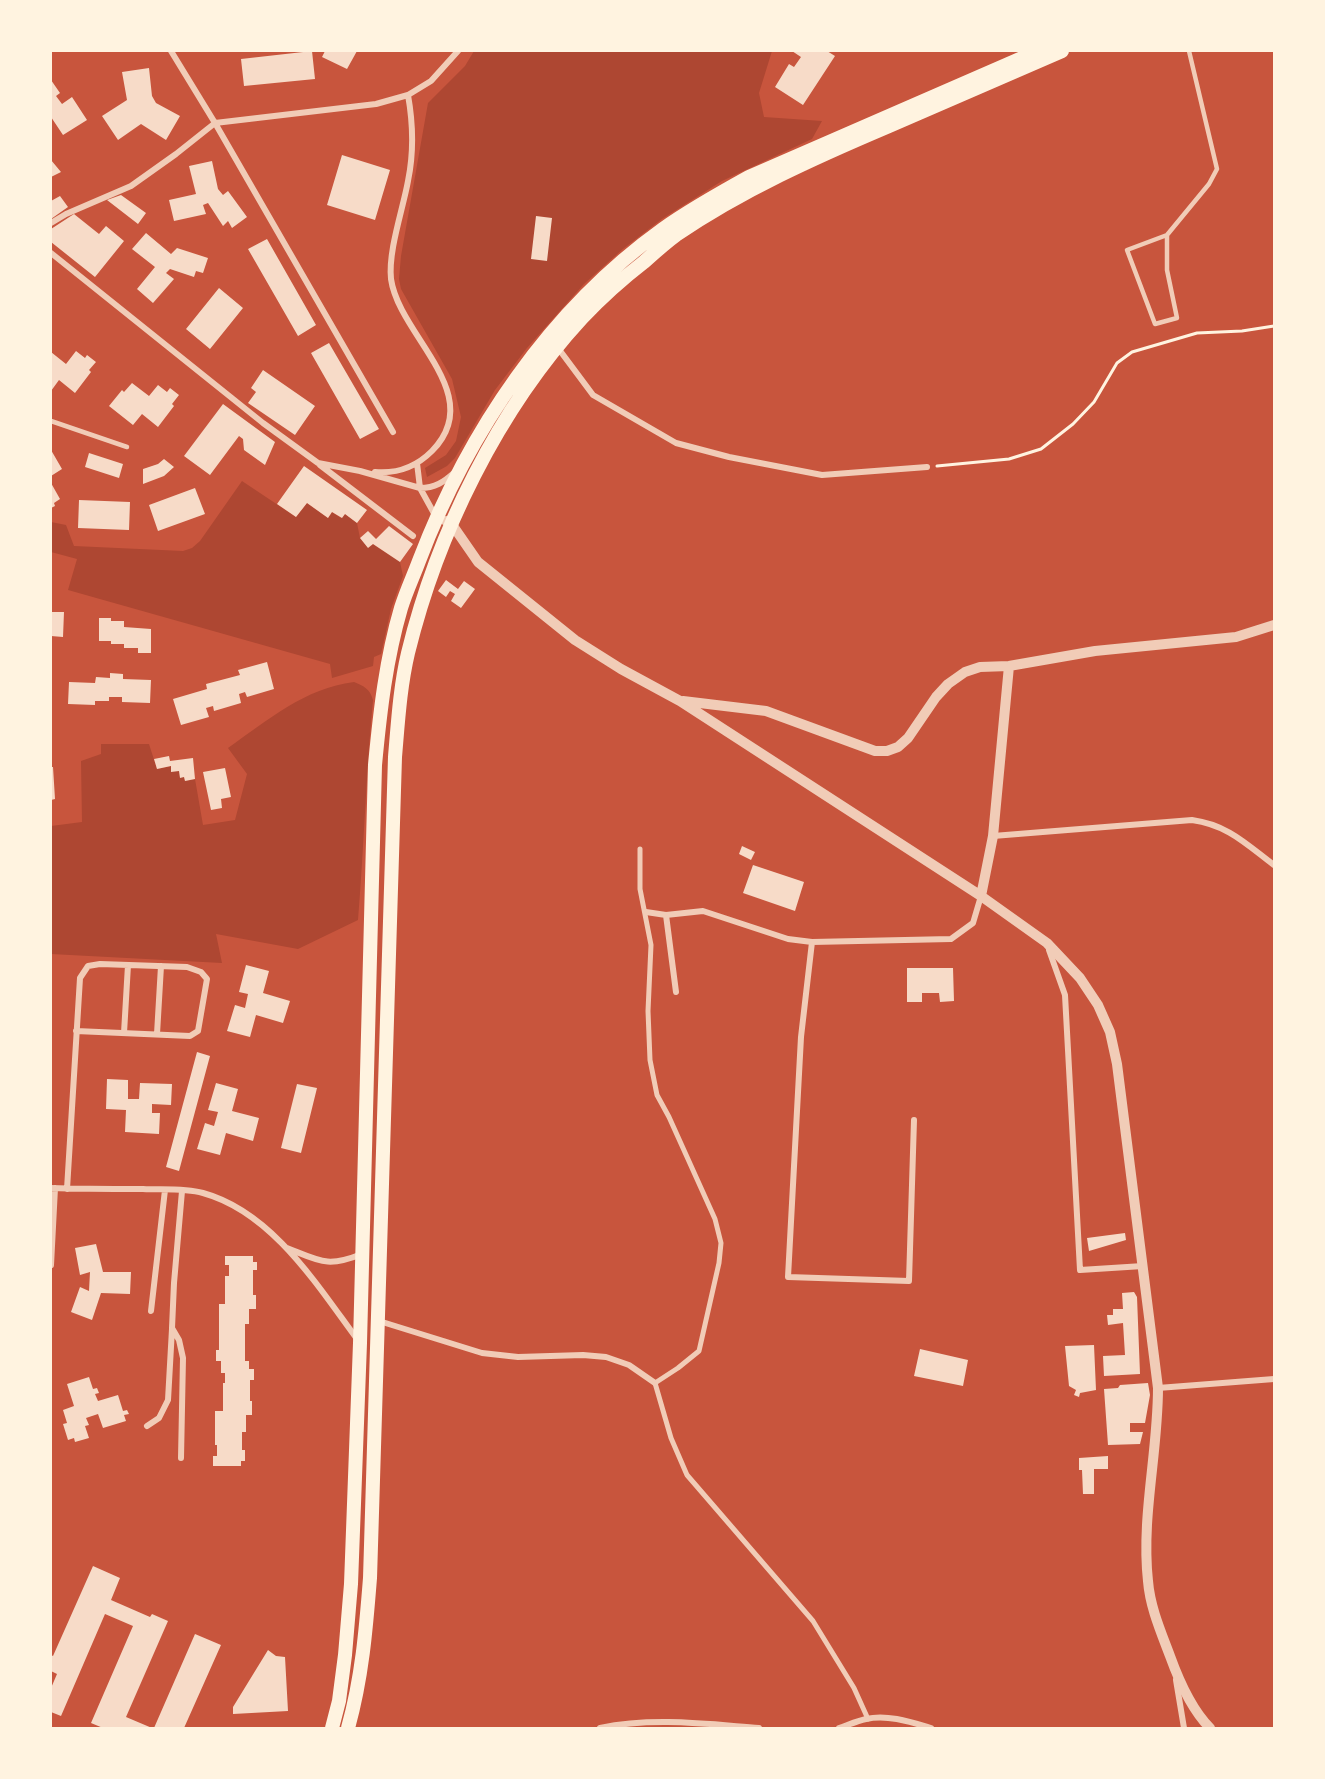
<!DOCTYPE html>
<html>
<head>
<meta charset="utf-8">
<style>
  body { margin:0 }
  #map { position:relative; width:1325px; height:1779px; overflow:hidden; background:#c8553d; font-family:"Fira Sans Condensed",sans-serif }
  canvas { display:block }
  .frame { position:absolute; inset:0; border:52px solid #fff3e0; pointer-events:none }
</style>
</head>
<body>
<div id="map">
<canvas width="1325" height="1779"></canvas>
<div class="frame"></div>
</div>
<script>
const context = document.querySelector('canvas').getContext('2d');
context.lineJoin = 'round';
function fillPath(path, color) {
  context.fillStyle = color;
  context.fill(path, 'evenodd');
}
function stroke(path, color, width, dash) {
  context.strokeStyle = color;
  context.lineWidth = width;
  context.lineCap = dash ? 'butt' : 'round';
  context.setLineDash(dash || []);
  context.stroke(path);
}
const green = new Path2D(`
  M474,51H772L759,93L764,117L822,121L812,139L722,181L662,219L623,249L584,284L527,348L495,390L455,458L447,466L427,477L425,468L446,455L456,441L461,417L452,379L401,289L399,279L401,256L428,103L465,66Z
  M242,481L296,517L307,503L328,518L332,512L341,518L345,514L357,523L360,538L368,547L373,544L400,562L403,576L391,609L381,654L374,657L373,666L332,678L330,664L68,590L77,559L51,552V522L66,525L74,546L183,551L192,548L200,541Z
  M354,682C364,686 370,689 373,700C366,774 364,847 358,920L298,949L216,934L222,963L51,954V826L82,822L81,761L101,754V744H149L157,769L171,766L179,771L180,777H184L185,781L195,779L203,825L235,820L247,774L228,748C268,720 305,688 354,682Z`);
const building = new Path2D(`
  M312,51L315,79L244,86L241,59Z
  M325,51H357L347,69L322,57Z
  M792,51H827L835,56L803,105L775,87L789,64L794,67L801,57Z
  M149,68L152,96L156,103L180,116L166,140L141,124L118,140L102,116L127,100L122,72Z
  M51,80L60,93L56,96L62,104L72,97L87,120L63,135L51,117Z
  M342,155L390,170L375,220L327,205Z
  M51,160L61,172L51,177Z
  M212,161L218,189L223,195L228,191L247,217L232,228L228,221L223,226L208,203L203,205L206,214L174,221L169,200L196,194L189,166Z
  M121,195L146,213L138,224L107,200Z
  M60,196L68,207L51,219V201Z
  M74,214L99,234L106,226L124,241L95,277L51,242V229Z
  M536,216L552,218L547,261L531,259Z
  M146,233L171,254L177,248L208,258L203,273L196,271L194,277L170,269L166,273L174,279L153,303L137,289L155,267L132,249Z
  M267,239L316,325L298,336L248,249Z
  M219,288L243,308L210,349L186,329Z
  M329,343L379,429L360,439L311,353Z
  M76,351L85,358L87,355L96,362L89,370L91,372L75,393L59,380L51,391V352L66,364Z
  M263,370L315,406L295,435L248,403L256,392L251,388Z
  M132,383L149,396L158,385L167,392L170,388L179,395L172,404L174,406L158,427L142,414L133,425L109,406L122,390L124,392Z
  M223,404L275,442L265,465L244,450L243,439L239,436L210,475L184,456Z
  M51,450L62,469L51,476Z
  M89,453L123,464L119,478L85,467Z
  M164,459L174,467L164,476L143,484V469L158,464Z
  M304,466L367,510L357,523L345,514L342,518L332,512L328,518L307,503L296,517L277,504Z
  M51,483L60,499L54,503L55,506L51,508Z
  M195,488L205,514L158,531L149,505Z
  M79,500L130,502L129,530L78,528Z
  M389,526L413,544L400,562L373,544L368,548L360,538L368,531L376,539Z
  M446,580L458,589L464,581L475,589L461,608L451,601L455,594L450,591L446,597L438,591Z
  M51,612H64L63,637L51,636Z
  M99,618H111V621H124V627L151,629V653H138V648H124V644H111V641H99Z
  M267,662L274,689L247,697L245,692L239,694L241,703L214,711L213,706L206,708L209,717L181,725L173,699L207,689L206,684L240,675L238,670Z
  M110,673L123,674V679L151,680L150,703L122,702V697H109V701H95V705L68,704L69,682L95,683L96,677L110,678Z
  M169,756L170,761L193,758L195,779L185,781L184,777L180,778L179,771L171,772V766L157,769L154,759Z
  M51,767H53L55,799L51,800Z
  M225,768L231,797L221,799L222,808L211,810L203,772Z
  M742,846L755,852L751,860L739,854Z
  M753,865L804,882L795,911L743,893Z
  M246,965L269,971L263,993L290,1001L283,1023L256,1015L250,1037L227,1031L235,1005L245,1008L248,994L239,992Z
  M907,968H953L954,1001L940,1002L939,993H922V1002H907Z
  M197,1052L210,1056L179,1171L166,1167Z
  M107,1079L128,1080V1099H139L140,1083L172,1084L171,1105L152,1104V1113H160L159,1134L125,1132L126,1110L106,1109Z
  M216,1083L238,1089L232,1111L259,1118L253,1141L226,1133L220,1155L197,1149L205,1123L214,1126L218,1112L208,1110Z
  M297,1084L317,1088L301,1153L281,1148Z
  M1125,1233L1126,1240L1089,1251L1087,1238Z
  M96,1244L103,1272H131L130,1294L101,1293L92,1320L71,1312L80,1287L89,1291L90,1272L80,1275L75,1248Z
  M225,1256H253V1262H257V1270H253V1295H256V1309H249V1324H245V1361H249V1369H254V1380H250V1401H252V1415H246V1432H242V1450H245V1461H241V1466H213V1456H217V1445H215V1411H223V1383H225V1373H221V1361H216V1350H219V1304H225V1276H229V1265H225Z
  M1134,1292L1137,1297L1140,1374L1104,1376L1103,1356L1125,1355L1123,1323L1108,1325L1107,1315H1113V1309H1123L1122,1293Z
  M1094,1345L1096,1390L1080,1393L1079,1397L1074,1395L1076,1390L1069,1386L1065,1346Z
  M920,1349L968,1360L963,1386L914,1376Z
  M89,1377L93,1389L97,1388L99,1393L95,1394L98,1401L118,1395L123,1411L127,1410L129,1414L124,1415L126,1421L103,1428L98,1414L86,1418L89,1425L85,1426L89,1438L75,1442L74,1438L68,1440L63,1424L67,1423L63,1410L74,1406L67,1384Z
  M1148,1383L1150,1395L1145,1423H1130V1432H1143L1140,1444L1108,1445L1104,1389L1118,1388L1120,1385Z
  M1108,1456V1469H1094V1494H1083L1082,1470H1079V1458Z
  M93,1566L120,1578L111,1600L150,1617L152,1614L168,1621L126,1717L152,1728H103L91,1723L133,1626L105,1614L61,1716L51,1712V1688L57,1674L51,1671V1655L53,1656Z
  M195,1634L221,1645L184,1728H154Z
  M268,1650L276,1656L285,1657L288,1711L233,1714V1707Z`);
const path = new Path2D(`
  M937,466L1009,459L1041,449L1073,424L1094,402L1117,363L1132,352L1197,333L1242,331L1274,326`);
const service = new Path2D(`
  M1167,235L1127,250L1155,324L1177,318L1167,270V235L1209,184L1217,169L1189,51
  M51,421L127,447`);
const pedestrian = new Path2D(`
  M640,849V889L651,945L648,1011L650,1060L657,1095L669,1117L715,1219L721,1243L719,1263L699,1351L678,1368L655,1383L671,1438L687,1475L813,1621L854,1688L868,1719`);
const minor = new Path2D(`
  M171,51L215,123L393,432
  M51,223L66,214L131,186L176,154L215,123L376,104L408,95L431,81L458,51
  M51,253L263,423L318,463L360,471L420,488L436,517
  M558,348L593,395L676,443L729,457L822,475L927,467
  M417,463L420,488C435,488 444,482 455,472
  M320,465L413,536
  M375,472C398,474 416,467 432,451C488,394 399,336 391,279C388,251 403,209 408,181C414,152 413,123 408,95
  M993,836L1192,820C1228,825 1246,844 1274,865
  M646,912L666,915
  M812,942L801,1037L788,1277L909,1281L914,1120
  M1049,950L1065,995L1080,1270L1143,1266
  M676,992L666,915L703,911L788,939L812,942L951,939L973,923L981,896
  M124,1033L128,965
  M157,1034L161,966
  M51,1188C82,1189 112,1189 143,1189C162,1190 184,1188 203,1193C272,1212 317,1285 357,1339
  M67,1189L80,978L88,966L100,964L187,967L201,972L207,979L198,1031L190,1036L76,1031
  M287,1248C320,1261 327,1268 362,1254
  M51,1265L55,1188
  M151,1311L165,1190
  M379,1321L482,1353L518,1357L583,1355L606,1357L629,1365L655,1383
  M1158,1388L1274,1379
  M147,1426L159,1418L168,1400L172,1329
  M181,1458L183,1358L179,1340L172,1328L174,1283L182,1191
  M1176,1680L1184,1728
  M600,1728C653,1717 706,1724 759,1728
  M839,1728C848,1725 857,1721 866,1719C887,1714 911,1722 931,1728`);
const tertiary = new Path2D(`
  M446,521L451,523L478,562L575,640L621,669L680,701L981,896L1047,943L1080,978L1098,1005L1110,1032L1117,1064L1158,1388C1158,1453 1141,1517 1148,1581C1150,1607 1161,1632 1170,1656C1179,1681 1191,1709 1210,1728
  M683,701L766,711L875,751H887L898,747L908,738L936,697L948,684L965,672L980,667L1009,666L1095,651L1236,637L1274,625
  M981,896L993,836L1009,666`);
const primary = new Path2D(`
  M332,1728L339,1701L345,1655L351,1584L360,1343L375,765C380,712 386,659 401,608C406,592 413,577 419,561C468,432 550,310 663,229C691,209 720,193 749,177L1036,52
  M348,1728C362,1678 366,1629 370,1578L395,757C398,722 400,687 408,653C437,534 498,409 582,318C601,298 622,279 644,262C654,253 665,243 676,235C742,190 816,157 889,126C947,101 1004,76 1062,51`);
fillPath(green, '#ae4732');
fillPath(building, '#f7dbc8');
stroke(path, '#fff3e0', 3);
stroke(service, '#f1ccb7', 4.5);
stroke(pedestrian, '#f1ccb7', 5);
stroke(minor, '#f1ccb7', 6);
stroke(tertiary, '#f1ccb7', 10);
stroke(primary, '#fff3e0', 14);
</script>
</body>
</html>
